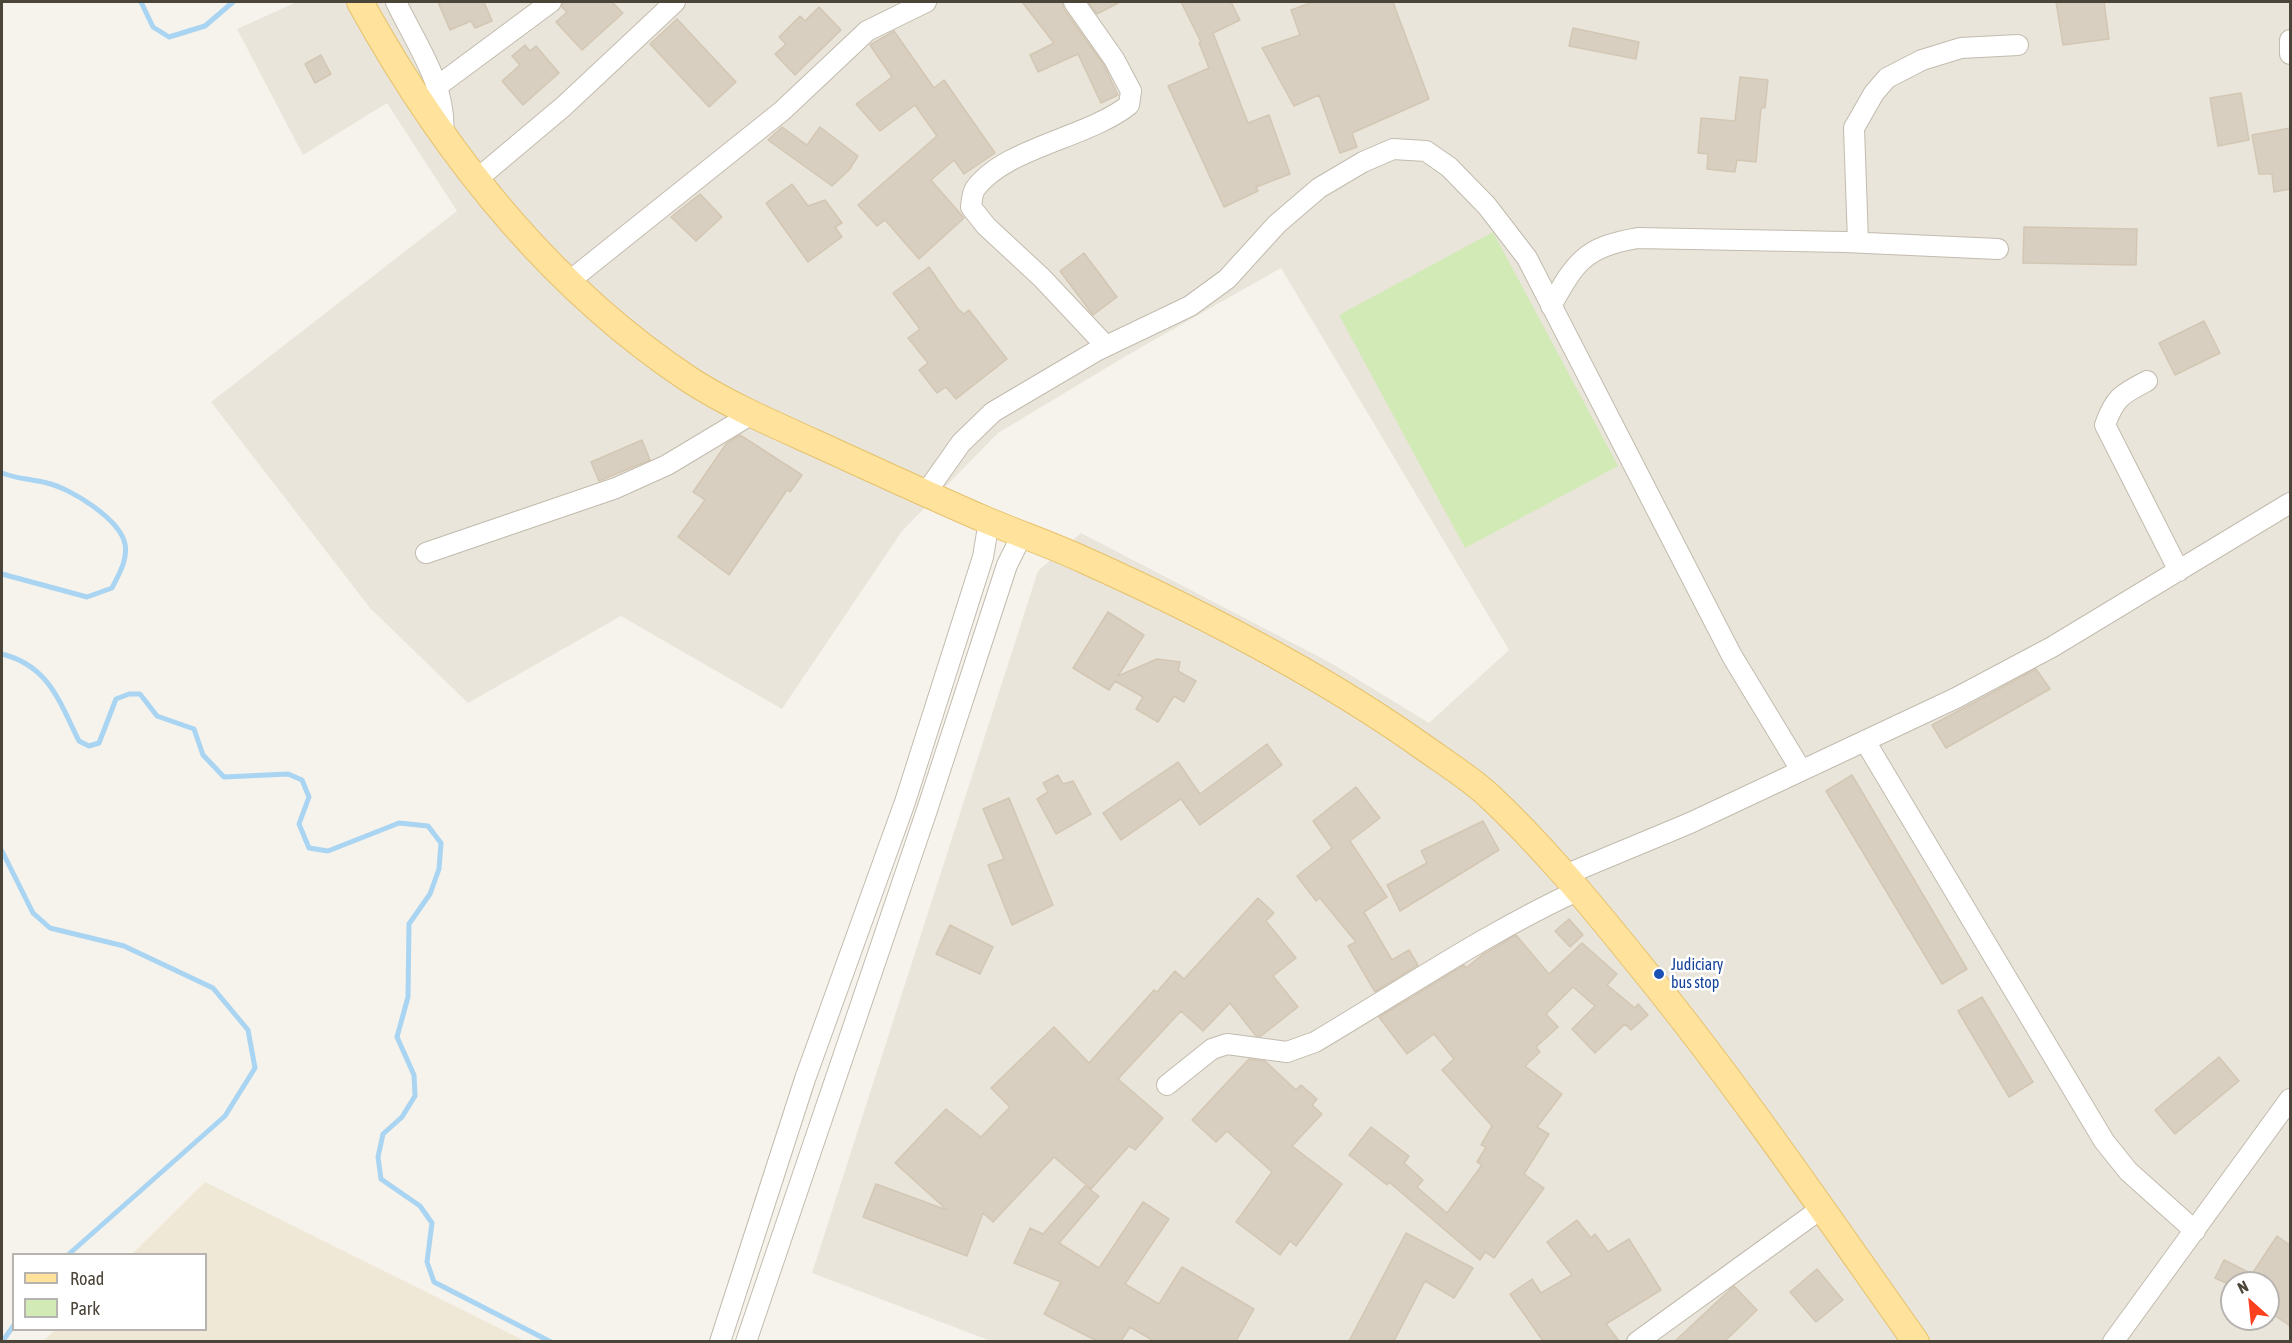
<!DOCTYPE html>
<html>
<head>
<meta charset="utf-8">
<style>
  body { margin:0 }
  #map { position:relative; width:2292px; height:1343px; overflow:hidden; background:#f6f3ec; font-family:"Asap Condensed",sans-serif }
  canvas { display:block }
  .frame { position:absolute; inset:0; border:3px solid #4b4439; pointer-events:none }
  .legend { position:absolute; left:12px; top:1253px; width:195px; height:78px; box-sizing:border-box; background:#fff; border:2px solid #b7b4b0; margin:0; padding:8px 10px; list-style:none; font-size:18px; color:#4b4439 }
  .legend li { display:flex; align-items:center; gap:12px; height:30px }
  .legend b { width:30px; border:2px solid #b7b4b0 }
  .north { position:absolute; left:2220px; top:1271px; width:60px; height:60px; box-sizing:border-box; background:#fff; border:2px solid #b7b4b0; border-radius:50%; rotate:333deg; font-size:16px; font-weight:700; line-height:24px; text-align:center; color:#4b4439 }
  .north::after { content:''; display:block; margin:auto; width:21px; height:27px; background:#fc3f1d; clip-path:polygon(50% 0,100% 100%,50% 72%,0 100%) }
</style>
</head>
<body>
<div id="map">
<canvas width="2292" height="1343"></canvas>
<div class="frame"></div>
<ul class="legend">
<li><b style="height:8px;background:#ffe39c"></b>Road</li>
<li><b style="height:16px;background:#d2eab5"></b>Park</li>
</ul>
<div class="north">N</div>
</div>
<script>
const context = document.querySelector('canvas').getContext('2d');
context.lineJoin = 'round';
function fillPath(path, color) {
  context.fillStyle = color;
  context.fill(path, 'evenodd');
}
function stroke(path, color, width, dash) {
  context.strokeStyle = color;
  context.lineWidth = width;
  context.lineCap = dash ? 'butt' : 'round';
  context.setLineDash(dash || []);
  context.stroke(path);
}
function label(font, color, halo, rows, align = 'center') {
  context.font = font + ' "Asap Condensed",sans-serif';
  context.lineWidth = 5;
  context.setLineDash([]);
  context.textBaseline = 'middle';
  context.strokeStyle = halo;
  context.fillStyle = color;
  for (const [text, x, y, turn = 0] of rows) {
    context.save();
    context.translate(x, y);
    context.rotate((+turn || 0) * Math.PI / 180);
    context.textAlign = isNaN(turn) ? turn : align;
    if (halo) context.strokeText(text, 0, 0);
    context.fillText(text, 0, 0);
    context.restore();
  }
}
const residential = new Path2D(`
  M297,2H2290V1341H991L812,1273L1038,571L1081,533L1331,663L1429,723L1509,650L1281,268L1126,356L998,433L902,531L782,709L621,616L468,703L370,608L211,402L457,211L387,103L303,155L237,29ZM2232,1283H2268V1319H2232Z`);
const education = new Path2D(`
  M205,1182L525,1341H43L55,1330H206V1254H132Z`);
const green = new Path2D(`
  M1493,232L1618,466L1465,548L1339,315Z`);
const stream = new Path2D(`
  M141,2L153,27L169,37L205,26L233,2
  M2,473C17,479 31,479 47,483C70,488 120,519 125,544C128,560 119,574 112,588L87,597L2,574
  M2,654C49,666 59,701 79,741L89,746L99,743L116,699L129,694H140L157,716L194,729L203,755L224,777L288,774L302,780L309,797L299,824L309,848L328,851L399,823L428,826L441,843L439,869L430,894L409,924L408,997L397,1037L414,1075L415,1096L402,1117L383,1134L378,1157L381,1179L420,1206L432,1223L427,1262L434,1282L551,1342
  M2,851L33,913L50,928L124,946L213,988L248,1030L255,1068L225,1116L69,1254
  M2,1342L14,1325`);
const building = new Path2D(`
  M438,2H484L492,21L475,28L471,21L450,30Z
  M563,2H612L623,13L582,50L556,22L567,12L562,7Z
  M1022,2H1062L1064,9L1104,65L1118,95L1101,103L1078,54L1038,72L1030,55L1054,43Z
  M1088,2H1120L1097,14Z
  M1181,2H1231L1240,20L1213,33L1248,123L1269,115L1290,174L1256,187L1258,191L1224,207L1168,86L1209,68L1199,43L1201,42Z
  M1313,2H1393L1429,99L1352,133L1357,147L1340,153L1319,95L1294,106L1262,48L1300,35L1291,10Z
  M2056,2H2104L2109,39L2063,45Z
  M819,7L841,30L795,75L775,54L786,44L779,37L800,16L805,21Z
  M677,19L736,82L709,107L650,44Z
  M1573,28L1639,42L1636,59L1569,46Z
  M894,31L934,88L944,80L995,153L964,174L954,160L931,180L964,218L919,259L885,220L877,226L858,205L937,136L915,105L880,131L856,104L892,77L870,45Z
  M525,45L530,51L536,46L559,73L523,105L502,81L520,65L512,56Z
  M321,55L331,74L315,83L305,64Z
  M1740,77L1768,80L1765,108H1761L1756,162L1737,160L1735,172L1707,169L1708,154L1698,153L1701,118L1735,121Z
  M2241,93L2249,140L2218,146L2210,98Z
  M782,127L807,145L820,127L858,156L849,170L832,186L768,140Z
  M2290,128V189L2274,192L2272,174H2259L2252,135Z
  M792,184L808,206L825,200L842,223L835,227L842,237L808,262L766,203Z
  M700,194L722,217L696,241L671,217Z
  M2024,227L2137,229L2136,265L2023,263Z
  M1084,253L1117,297L1093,315L1060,271Z
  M929,267L958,309L964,314L969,310L1007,359L956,399L946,387L937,393L919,370L928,363L908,338L920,329L893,293Z
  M2204,321L2220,353L2175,375L2159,343Z
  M740,435L802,475L790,492L787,490L729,575L678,537L705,500L693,492L726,444Z
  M642,440L650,460L599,481L591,462Z
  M1108,612L1144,635L1118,676L1157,659L1180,662L1178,671L1196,681L1184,702L1174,696L1158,722L1136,709L1143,697L1115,681L1109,690L1073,668Z
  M2036,669L2050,689L1946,748L1932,725Z
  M1267,744L1282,765L1200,825L1181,799L1121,840L1103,813L1178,762L1200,794Z
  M1058,775L1063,784L1073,781L1091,814L1056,834L1037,799L1048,792L1043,783Z
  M1852,775L1967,969L1942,984L1826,791Z
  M1356,787L1380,818L1350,841L1387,897L1364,912L1392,960L1409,950L1418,965L1375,992L1348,946L1356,942L1320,898L1316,901L1297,876L1332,848L1313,821Z
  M1009,798L1053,905L1012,925L988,865L1004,859L983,809Z
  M1483,821L1499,850L1400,911L1387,885L1427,863L1421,851Z
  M1258,898L1274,913L1266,921L1296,958L1273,976L1298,1007L1261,1036H1256L1230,1003L1203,1031L1181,1011L1118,1079L1163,1118L1135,1150L1129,1146L1091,1189L1054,1157L993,1222L983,1213L967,1256L863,1217L876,1184L947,1210L895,1163L946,1109L981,1137L1010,1107L991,1088L1054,1027L1089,1063L1154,990L1157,992L1175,971L1184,979Z
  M1569,919L1583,935L1570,947L1555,931Z
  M950,925L993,947L980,974L936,954Z
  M1516,935L1549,974L1582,943L1617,974L1607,985L1635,1008L1638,1004L1648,1015L1631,1030L1625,1024L1595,1053L1572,1029L1595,1006L1573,987L1546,1014L1558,1027L1536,1047L1540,1052L1525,1066L1562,1094L1537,1127L1549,1134L1524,1174L1544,1188L1494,1258L1485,1252L1480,1260L1389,1182L1387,1185L1349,1155L1371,1127L1409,1156L1404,1163L1423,1180L1417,1187L1447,1213L1482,1165L1477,1162L1486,1147L1481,1145L1492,1126L1442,1070L1454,1059L1434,1034L1407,1054L1379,1017L1464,965L1466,968L1482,955Z
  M1982,997L2033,1082L2009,1097L1958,1011Z
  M2219,1057L2239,1081L2175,1134L2155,1110Z
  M1249,1059L1265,1061L1296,1090L1301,1085L1317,1099L1312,1105L1322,1114L1292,1146L1342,1184L1296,1246L1290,1241L1280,1255L1236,1222L1272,1172L1227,1131L1216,1142L1192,1120Z
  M1085,1186L1099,1196L1059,1243L1099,1268L1143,1202L1169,1219L1125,1284L1159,1304L1182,1267L1254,1309L1236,1341H1154L1130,1327L1121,1341H1097L1044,1314L1061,1282L1014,1263L1030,1228L1043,1234Z
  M1577,1220L1591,1238L1595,1234L1608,1252L1629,1239L1661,1290L1606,1324L1619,1341H1543L1510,1294L1532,1279L1541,1293L1572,1275L1547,1242Z
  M1406,1233L1473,1268L1454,1298L1425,1281L1394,1341H1349Z
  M2277,1236L2290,1245V1326L2268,1311V1283H2226L2215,1278L2224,1260L2252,1274Z
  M1817,1269L1843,1300L1816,1322L1790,1292Z
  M1734,1286L1757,1310L1725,1341H1675Z`);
const minor = new Path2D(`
  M396,2C417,46 448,87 443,137
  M1074,2L1114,59L1131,91L1129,105C1087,138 1004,148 975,189C972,194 972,201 971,207L986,226L1042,278L1106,346
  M2290,40V54
  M439,85L551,2
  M476,180L564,106L675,2
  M1858,242L1854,128L1874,93L1887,78L1922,60L1961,48L2018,45
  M567,283L782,111L867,31L926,2
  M1551,306C1576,261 1585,247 1638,238L1845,242L1998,249
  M2147,381C2122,394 2115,397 2105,425L2179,571
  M925,494L961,443L993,412L1098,350L1190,306L1227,279L1277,224L1319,188L1363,162L1393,149L1426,151L1449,167L1487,206L1527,258L1732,656L1801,770
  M426,553L616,488L667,465L752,414
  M1865,741L2104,1141L2128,1171L2195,1231
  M1565,875L1690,823L1956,698L2052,647L2290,503
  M1167,1085L1212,1049L1227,1044L1287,1052L1315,1042C1403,990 1486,933 1579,890
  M720,1342L805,1079L905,802L983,557L989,521
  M746,1342L927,810L1007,565L1022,535
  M1637,1342L1822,1208
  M2113,1342L2290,1099`);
const major = new Path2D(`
  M360,2C442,151 547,285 690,380C729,405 771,423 813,442C870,468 928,495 986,520C1019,534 1052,545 1084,560C1202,613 1321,674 1426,749C1446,763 1468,777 1486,793C1540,843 1588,901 1634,958C1735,1081 1824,1212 1916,1342`);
const markers = [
  [1659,974,6,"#1a4fb4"]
];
const transitNames = [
  ["Judiciary",1671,965],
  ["bus stop",1671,983]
];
fillPath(residential, '#eae5da');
fillPath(education, '#efe8d6');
fillPath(green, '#d2eab5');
stroke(stream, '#a9d4f2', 5);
fillPath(building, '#d8cfc1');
stroke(building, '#d3c7b4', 1.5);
stroke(minor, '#c2bbae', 22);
stroke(major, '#e6c16a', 28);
stroke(minor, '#fff', 20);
stroke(major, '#ffe39c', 26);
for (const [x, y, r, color] of markers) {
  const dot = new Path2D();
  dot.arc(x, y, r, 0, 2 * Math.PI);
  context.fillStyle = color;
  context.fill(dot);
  stroke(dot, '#fff', 2);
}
label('16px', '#164399', '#fff', transitNames, 'left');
</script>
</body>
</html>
